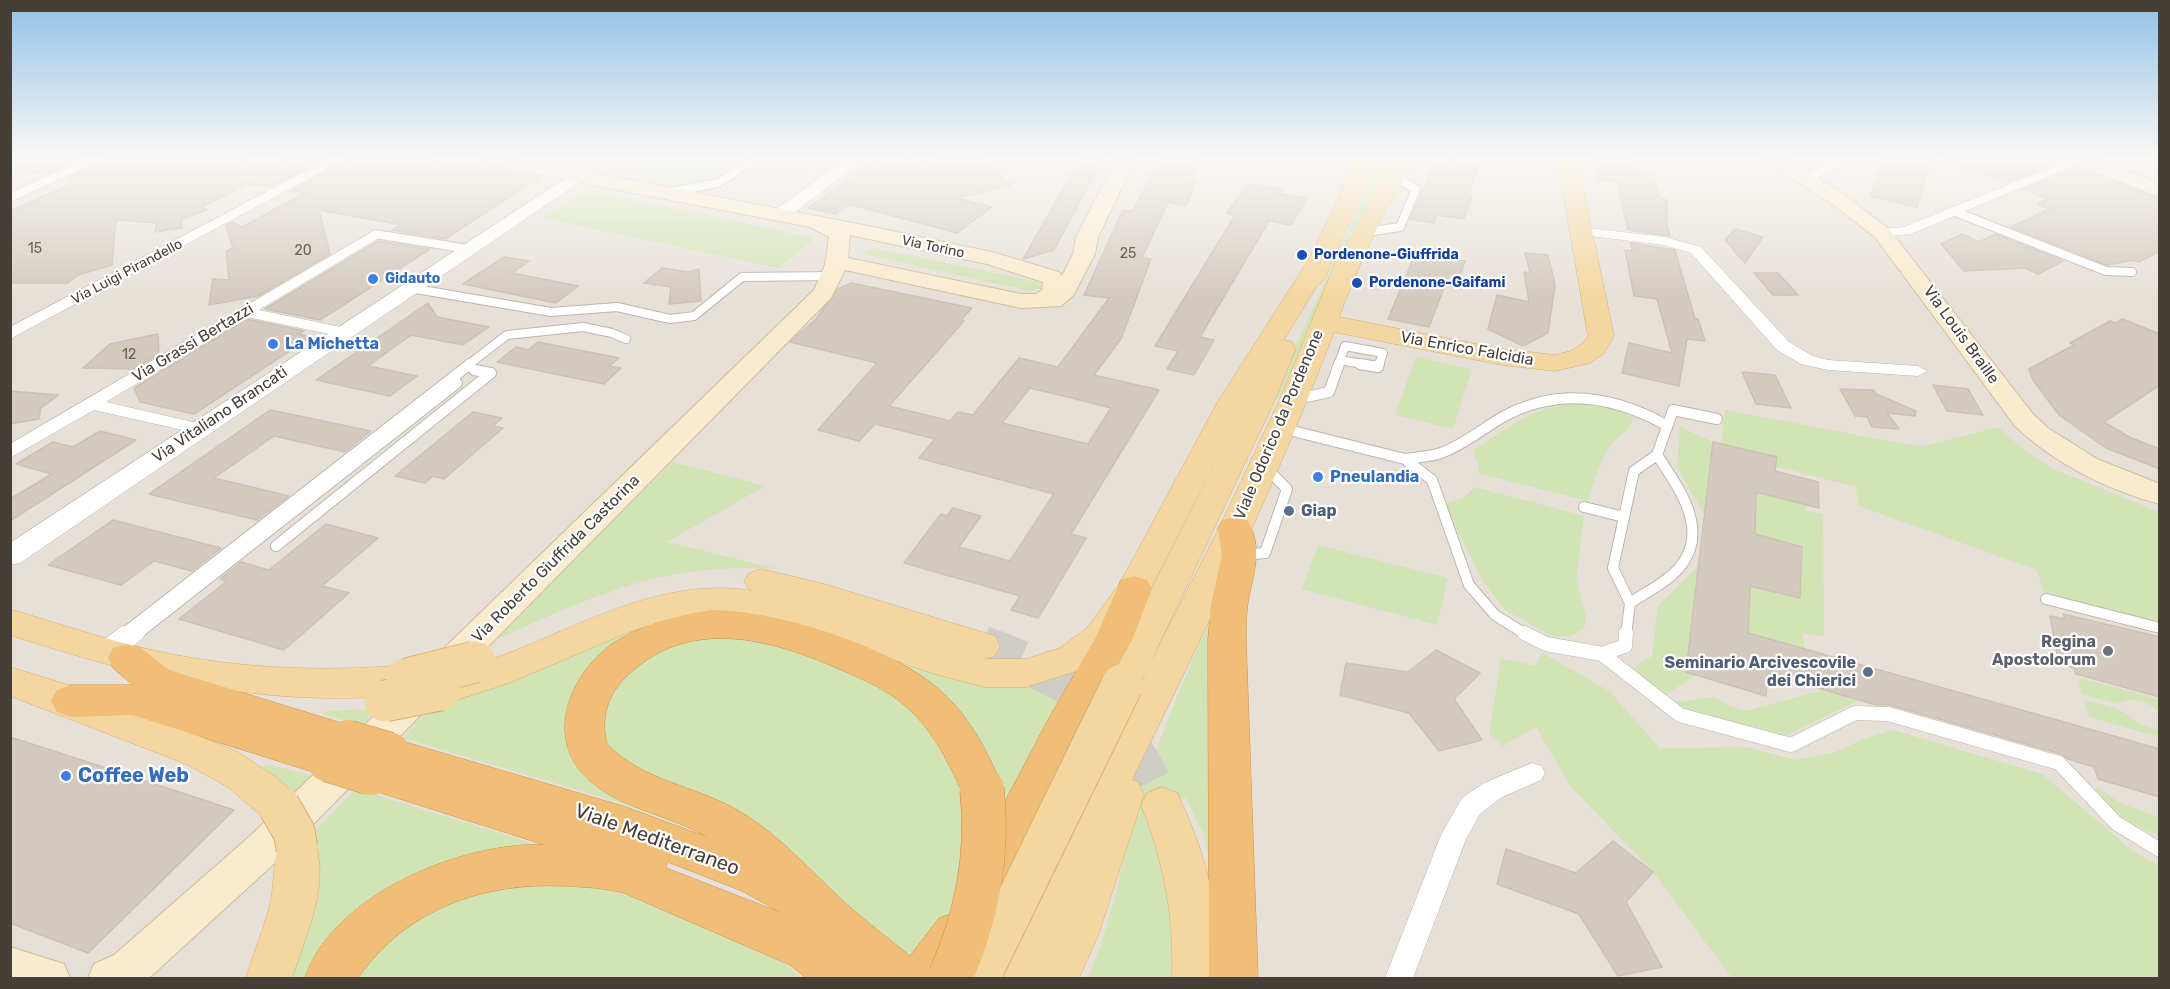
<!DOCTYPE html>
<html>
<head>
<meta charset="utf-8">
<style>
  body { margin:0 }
  #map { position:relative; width:2170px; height:989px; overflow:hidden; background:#f3efe9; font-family:Rubik,sans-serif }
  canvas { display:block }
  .frame { position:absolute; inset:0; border:12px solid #463f38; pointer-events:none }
</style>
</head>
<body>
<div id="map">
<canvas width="2170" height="989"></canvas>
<div class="frame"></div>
</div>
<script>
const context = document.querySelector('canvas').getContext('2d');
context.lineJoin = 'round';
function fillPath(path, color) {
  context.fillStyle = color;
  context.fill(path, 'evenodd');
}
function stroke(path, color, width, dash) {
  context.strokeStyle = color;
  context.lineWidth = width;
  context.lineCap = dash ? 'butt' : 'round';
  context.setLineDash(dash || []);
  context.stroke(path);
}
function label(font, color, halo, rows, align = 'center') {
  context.font = font + ' Rubik,sans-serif';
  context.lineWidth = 4.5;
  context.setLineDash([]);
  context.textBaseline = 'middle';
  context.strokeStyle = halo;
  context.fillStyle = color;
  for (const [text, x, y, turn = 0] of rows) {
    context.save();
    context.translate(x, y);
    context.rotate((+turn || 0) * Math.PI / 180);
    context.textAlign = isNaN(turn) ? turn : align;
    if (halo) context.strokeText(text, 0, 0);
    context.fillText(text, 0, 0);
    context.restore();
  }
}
const residential = new Path2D(`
  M10,159H2159V978H11Z`);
const green = new Path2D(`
  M563,159H706L738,165L713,180L677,185Z
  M1372,159H1396L1376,185L1331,276L1279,398L1273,397L1366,191Z
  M591,191L815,238L778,268L543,218L578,195Z
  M873,248L1038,282L1042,288L1031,291L861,254Z
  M1416,357L1472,369L1453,429L1395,415Z
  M1573,402C1595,403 1617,403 1633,419L1630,428C1605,443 1596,473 1588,501L1478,473L1479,468L1473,450C1510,427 1528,410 1573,402Z
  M1725,410L1921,447L1998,427L2023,449L2053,469L2159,512V624L2044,592L2037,570L1859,506L1856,487L1776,466V457L1721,444Z
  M1680,427L1713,442L1704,514L1677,467Z
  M673,462L765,486L667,542L778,569C662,561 591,597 488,643Z
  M1475,487L1584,516L1576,578L1586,616L1584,629L1570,636L1554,637L1505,610L1483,581L1451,518L1446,503L1463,498Z
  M1756,492L1806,504V511L1823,514L1824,637L1803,633L1805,649L1748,633L1750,586L1800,597L1802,547L1755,534Z
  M1318,545L1448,578L1437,625L1302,589Z
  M1698,566L1686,672L1696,675L1664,696L1631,669L1652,656L1658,606Z
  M1211,618L1210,866L1203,833L1186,798L1148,810C1167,862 1176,923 1173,978H1088C1111,926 1120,870 1135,815C1154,750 1183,680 1211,618Z
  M649,624L629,637L568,723L696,831L615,801L403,738L440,699L625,630Z
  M698,631L901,667L915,665L950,678L977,684L1082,665L971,885L912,970L633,770L607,745L601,731L602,703L635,660Z
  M1542,653L1609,691L1660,748L1747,747L1795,760L1833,753L1864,739L1893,730L2042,774L2133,851L2159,866V978H1732L1653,872L1571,787L1536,727L1503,746L1489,734L1501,658L1536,666Z
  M2078,678L2159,699V712C2148,701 2132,696 2118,704L2082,694Z
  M1824,690L1860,700L1785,736L1688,710L1674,702L1713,697L1732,707L1746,711Z
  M2084,700C2094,703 2106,705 2117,709C2134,716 2137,728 2159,729V737L2089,717Z
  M377,709L361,726L323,714L327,711Z
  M266,765H272L313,776L293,795L262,769Z
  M2095,786L2122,804L2159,817V835C2134,827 2106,812 2095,786Z
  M356,789L542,846L313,978H290L313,887L314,832Z
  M565,879C643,898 741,927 803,978H344L350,967L451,890Z`);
const parking = new Path2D(`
  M778,170L811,177L781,198L773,201L741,190V186L762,172L771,174Z`);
const building = new Path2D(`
  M18,159H80L46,174L17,170Z
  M105,159H236L271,165L283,159H324L270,187L247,184L202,207L207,210L182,219V228L155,232L157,223L116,220L112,265L78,275L68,283H10V211L80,180L67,178Z
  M347,159H426L539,178L445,239L392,230L401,225L319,210L330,254L258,296L209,305L213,279L229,280L226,251L233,248L226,225L232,222L242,227L305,193L291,191Z
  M936,159H981L1011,185L957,198L992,207L957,233L849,204L836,214L808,208L875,160L926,170Z
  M1080,159H1103L1054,250L1023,259Z
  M1159,159H1201L1191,182L1196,183L1186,206L1168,202L1142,258L1151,259L1121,339L1094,375L1159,390L1071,534L1086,538L1038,618L1011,610L1020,596L904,563L941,514L947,516L953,508L981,516L959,547L1010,561L1054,494L919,458L935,439L875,424L859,441L818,430L877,363L790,342L816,319L838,289L851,283L972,308L961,320L964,321L889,406L950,421L958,412L973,415L1019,358L1058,367L1109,298L1084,295L1123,210L1133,211ZM1030,388L1072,398L1111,408L1088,444L1002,423Z
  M1445,159L1479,166L1468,196H1472L1464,219L1437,215L1434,223L1410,219L1435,163L1442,164Z
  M1594,159H1632L1636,172L1654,174L1660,198L1667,200V225L1670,236L1628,230L1617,182L1598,180Z
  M1885,159H1932L1917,207L1870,196Z
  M1945,159H2065L2006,183L1945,162Z
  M2077,167L2160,199V251L2139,262L2134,260L2107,265L2011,227L2049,209L2037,204L2048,199L2023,189Z
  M1247,184L1283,189L1280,194L1307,198L1291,225L1269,221L1200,337L1214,340L1194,375L1167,369L1178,351L1155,346L1235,215L1227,213Z
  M1735,229L1763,237L1745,263L1725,240Z
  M1962,234L1979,242L1995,234L2063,261L2038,274L2025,268L1964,271L1941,244Z
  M378,241L430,249L320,320L265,309Z
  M1631,243L1675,250L1695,319H1698L1705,341L1687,339L1679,386L1622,373L1629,343L1672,353L1657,299L1634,296L1625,250L1632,251Z
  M1416,252L1465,261L1458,282L1447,280L1429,327L1388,319Z
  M1525,253L1548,255L1555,285L1548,333L1523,346L1488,329L1497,295L1529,302L1524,272L1530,273Z
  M504,257L529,261L512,273L578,286L556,303L463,284Z
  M662,268L689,272L699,269L701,301L669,304L671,287L644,283Z
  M1754,273H1778L1798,295H1773Z
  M428,303L437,317L489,327L463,345L411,335L368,366L417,376L390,396L316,380Z
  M247,319L304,331L298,334L311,337L194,414L140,402L134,388Z
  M2122,319L2160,334V385L2104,422L2129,437L2160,449V469L2106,448L2059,415L2033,380L2029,369L2074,345L2070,343L2110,321L2116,323Z
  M158,334L159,354L133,369L83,368L110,344Z
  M538,342L619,358L609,366L621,368L604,384L497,362L516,347L528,350Z
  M1742,372L1775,375L1791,408L1756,404Z
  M1933,385L1968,389L1983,415L1947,411Z
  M1840,389L1873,390L1876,394L1916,411L1915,416L1887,413L1899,429L1872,427L1867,417L1855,416Z
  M10,391L59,395L41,408L39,419L10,424Z
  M270,410L371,431L345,452L274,436L214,478L289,496L257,520L149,494Z
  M473,412L502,418L493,426L503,428L444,479L433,476L425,483L395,476Z
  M100,431L136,440L10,521V499L52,474L16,464L53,442L73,447Z
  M1713,442L1777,457L1775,471L1818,482L1819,508L1756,492L1755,534L1802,547L1800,598L1750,586L1748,633L2160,749V797L2098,779L2094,767L2068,759L2061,754L1890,705H1876L1767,673L1766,696L1686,672Z
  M113,520L221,548L192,571L154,561L121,585L48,565Z
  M326,524L378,538L322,586L349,593L284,650L179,619L227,581L220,579L241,562L269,570Z
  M2063,614L2160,637V697L2076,674L2074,668L2059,664L2050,616L2065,619Z
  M1436,650L1480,673L1454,699L1482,740L1439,751L1409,713L1340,695L1346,663L1408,672Z
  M10,737L57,752L234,810L88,953L10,923Z
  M1613,841L1653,872L1626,902L1662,967L1618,976L1579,914L1497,884L1506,849L1576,873Z`);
const primaryTunnel = new Path2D(`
  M982,646C1082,682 1116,708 1162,805`);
const serviceFar2 = new Path2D(`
  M911,159L920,161
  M1807,179L1843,159
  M670,192L718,183L755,159
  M1953,211L2106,271L2132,272
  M1366,232L1400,227L1416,189L1394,177
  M375,234L468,249
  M410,288L551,312L617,307L670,319L694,316L742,277L832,276
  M1340,360L1368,365
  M1340,360L1345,346L1383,353L1379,365
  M468,365L507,335L583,327L612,333L626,339
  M1338,365L1340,360`);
const serviceFar1 = new Path2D(`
  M1360,364L1378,367L1379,364
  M1297,399L1329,392L1339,364
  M1281,428L1405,459L1432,480L1469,585L1495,615L1527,635
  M1405,459C1417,457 1430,457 1441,453C1463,445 1481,430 1501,418C1556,387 1612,395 1666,425
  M1584,507L1624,517
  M276,546L491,373L474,370
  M1243,555L1265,553L1287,489L1266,468
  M2046,599L2160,628
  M1630,603C1646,592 1666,583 1679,568C1711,531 1679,488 1657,455
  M122,635L470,364
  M136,635L457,383
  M1626,635L1630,603L1613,568L1634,471L1657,455L1673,410L1717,419`);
const service = new Path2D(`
  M1524,633L1546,644L1602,654L1625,646L1626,633
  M105,648L124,633
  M116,651L138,633
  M1602,654L1680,715L1791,745L1855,713L1888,714L2059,763L2116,823L2160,850`);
const minor = new Path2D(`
  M86,159H103L10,202V193Z
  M329,159H345L10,339V327Z
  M526,159H541L527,168L521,164Z
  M2072,159L2087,160L1911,234L1882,237L1875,233L1882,229L1904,227Z
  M1579,227L1665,237L1701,247L1789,342L1813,356L1828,360L1918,366L1927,371L1918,376L1828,370L1801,364L1777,350L1691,253L1664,245L1574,234L1572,231Z
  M375,230L382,234L380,237L259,310L350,329L352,332L350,335L344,337L247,317L106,402L206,425L209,429L206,433L200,434L94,410L10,458V444Z
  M1532,763L1541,766L1545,773L1541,780L1502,797L1480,814L1466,839L1413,978H1385L1441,835L1462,798L1484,783Z`);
const tertiary = new Path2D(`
  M845,159H864L786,219H774L771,215L774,211Z
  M578,170L587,175L584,179L20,563L10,565V543Z`);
const secondary = new Path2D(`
  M481,159H521L863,225L992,252L1059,272L1062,276L1073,254L1076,237L1117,159H1136L1098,237L1095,254L1073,296L1061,306L1021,308L845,270L831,298L277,861L149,978H88L94,964L114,955L249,837L814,290L825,265L829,237L810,227L490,165ZM850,235L987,264L1043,282L1042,290L1036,294H1021L848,258Z
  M1763,159H1786L1842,193L1889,229L2033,414L2048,428L2097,459L2160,484V504C2107,490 2054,463 2015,426L1875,237L1828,201Z
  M2071,159H2097L2160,184V197L2073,163Z
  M10,947L64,964L70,978H10Z`);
const primary = new Path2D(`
  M1352,159H1372L1364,190L1324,280L1317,286L1284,340L1292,342L1296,348L1274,402L1135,695L1122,699L1109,695L1103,685L1228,437L1146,598L1113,646L1086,668L1026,687H985L931,673L788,622L742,614H697L659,622L629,632L509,683L463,698L450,702L437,698L431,688L437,678C466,668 495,659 524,647C595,617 673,577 753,591L749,589L744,581L749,573L761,569L824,584L995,636L1000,646L995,656L984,659H1026L1060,648L1087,628L1120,583L1217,403L1309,259L1342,190Z
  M1395,159H1416C1384,208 1360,262 1339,317L1502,349L1555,355L1571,351L1584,342L1588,336L1557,159H1577L1614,336L1604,353L1590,363L1555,371L1502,365L1334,332C1276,485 1204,633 1132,780L1138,782L1144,794L1098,936L1079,978H990L1219,528L1280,399L1339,254L1355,232L1376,187Z
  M10,609C59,624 107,640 156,651C238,669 323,672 407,665L420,669L426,679L420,689C390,699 356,698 325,698C213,696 116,669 10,635Z
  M10,667L78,688L236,751L276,777L294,794L300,806L294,818L279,824L264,818L228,787L186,764L10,696Z
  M1162,787L1177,793C1205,850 1222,914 1218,978H1172C1174,917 1164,862 1141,805L1147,793Z
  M297,829L312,835C333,879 306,935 292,978H246C252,956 262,935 268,912C276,887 271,858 282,835Z`);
const motorway = new Path2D(`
  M1235,517L1247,520C1264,547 1253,574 1248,602C1246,614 1246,628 1246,640L1258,978H1209L1208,640L1211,605L1222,555L1218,528L1223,520Z
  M1134,576L1147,580L1152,589L1132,640L1081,733L1001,900L985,906L969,900L962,885L969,870L1049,718L1095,639L1121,580Z
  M711,610C777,610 895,647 943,693C971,719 989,754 1003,789L997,802L982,807L967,802C949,765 935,730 902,703C881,686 855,676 830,665C763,637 688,619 629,674C608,693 600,717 607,744C644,783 700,786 744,814C782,838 811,871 843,901C865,921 888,938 910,956L939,918L956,912L973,918L980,934L973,950L953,978H806L790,965L624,893C605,888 584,887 565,886C483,882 406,909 358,978H305C332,895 463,841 545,845L356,785L350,773L356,761L368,756L373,742L388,737L626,807L707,837C670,815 621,809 589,780C541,737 572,667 620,639C648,623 679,615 711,610ZM668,862L742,891L782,913L666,868Z
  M127,644L141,648L169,670L338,722L344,734L337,746L344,748L350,760L344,772L329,777L132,715L71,717L57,712L51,701L57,690L71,685H133L113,668L108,658L113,648Z`);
const primaryBridge = new Path2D(`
  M407,679L475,662
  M385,701L440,690
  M279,806L294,832L297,848
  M979,978L1122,685`);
const motorwayBridge = new Path2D(`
  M347,742L388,754
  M329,760L371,773
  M950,978C977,916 989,856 982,789`);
const markers = [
  [1302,255,6,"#1a4fb4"],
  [373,279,6,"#3f7fe0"],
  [1357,283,6,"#1a4fb4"],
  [273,344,6,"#3f7fe0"],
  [1318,477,6,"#3f7fe0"],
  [1289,511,6,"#5c6f8a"],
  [2108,651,6,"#6b7280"],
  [1868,672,6,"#5c6f8a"],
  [66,776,6,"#3f7fe0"]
];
const farStreetnames = [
  ["Via Torino",933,247,12],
  ["Via Luigi Pirandello",127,272,-28]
];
const numberNames = [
  ["15",35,249],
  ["20",303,251],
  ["25",1128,254],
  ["12",129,355]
];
const farTransitnames = [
  ["Pordenone-Giuffrida",1314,255],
  ["Pordenone-Gaifami",1369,283]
];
const farShopnames = [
  ["Gidauto",385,279]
];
const streetNames = [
  ["Via Louis Braille",1961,335,54],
  ["Via Grassi Bertazzi",193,343,-31],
  ["Via Enrico Falcidia",1467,349,10],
  ["Via Vitaliano Brancati",220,415,-34],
  ["Viale Odorico da Pordenone",1279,425,-67],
  ["Via Roberto Giuffrida Castorina",556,559,-45]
];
const shopNames = [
  ["La Michetta",285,344],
  ["Pneulandia",1330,477]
];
const serviceNames = [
  ["Giap",1301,511],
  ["Seminario Arcivescovile",1856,663,"right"],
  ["dei Chierici",1856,681,"right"]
];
const worshipNames = [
  ["Regina",2096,642],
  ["Apostolorum",2096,660]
];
const nearShopnames = [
  ["Coffee Web",78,776]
];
const nearStreetnames = [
  ["Viale Mediterraneo",657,840,20]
];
fillPath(residential, '#e6e0d8');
fillPath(green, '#d2e3b6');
fillPath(parking, '#e2e0dd');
fillPath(building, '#d3cac0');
stroke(building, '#cdc1b3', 1.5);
stroke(primaryTunnel, '#d0ccc6', 41, [41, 20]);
stroke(serviceFar2, '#bdb6ac', 10);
stroke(serviceFar1, '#bdb6ac', 12);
stroke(service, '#bdb6ac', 15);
stroke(minor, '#bdb6ac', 1);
stroke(tertiary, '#bdb6ac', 1);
stroke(secondary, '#cebd9d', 2);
stroke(primary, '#d8b172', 1);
stroke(motorway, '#ce9248', 1);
stroke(serviceFar2, '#fff', 8);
stroke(serviceFar1, '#fff', 10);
stroke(service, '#fff', 14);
fillPath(minor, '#fff');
fillPath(tertiary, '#fff');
fillPath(secondary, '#f9ebcd');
fillPath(primary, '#f4d6a0');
fillPath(motorway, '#f0be77');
stroke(primaryBridge, '#d8b172', 43, []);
stroke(motorwayBridge, '#ce9248', 45, []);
stroke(primaryBridge, '#f4d6a0', 41);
stroke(motorwayBridge, '#f0be77', 44);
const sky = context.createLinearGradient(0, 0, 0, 298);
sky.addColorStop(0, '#90c1e8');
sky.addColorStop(0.53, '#faf8f5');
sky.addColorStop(1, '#faf8f500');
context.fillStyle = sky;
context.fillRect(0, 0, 2170, 298);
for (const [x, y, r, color] of markers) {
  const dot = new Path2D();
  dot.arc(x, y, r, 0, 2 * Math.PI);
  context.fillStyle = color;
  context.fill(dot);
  stroke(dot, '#fff', 2);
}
label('14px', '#463f38', '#fff', farStreetnames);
label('14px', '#69625a', null, numberNames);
label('bold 14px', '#164399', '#fff', farTransitnames, 'left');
label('bold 14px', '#366cbe', '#fff', farShopnames, 'left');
label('16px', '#463f38', '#fff', streetNames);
label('bold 16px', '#366cbe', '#fff', shopNames, 'left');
label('bold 16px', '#4e5e75', '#fff', serviceNames, 'left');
label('bold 16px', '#5b616d', '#fff', worshipNames, 'right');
label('bold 20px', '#366cbe', '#fff', nearShopnames, 'left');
label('20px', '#463f38', '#fff', nearStreetnames);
</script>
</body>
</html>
